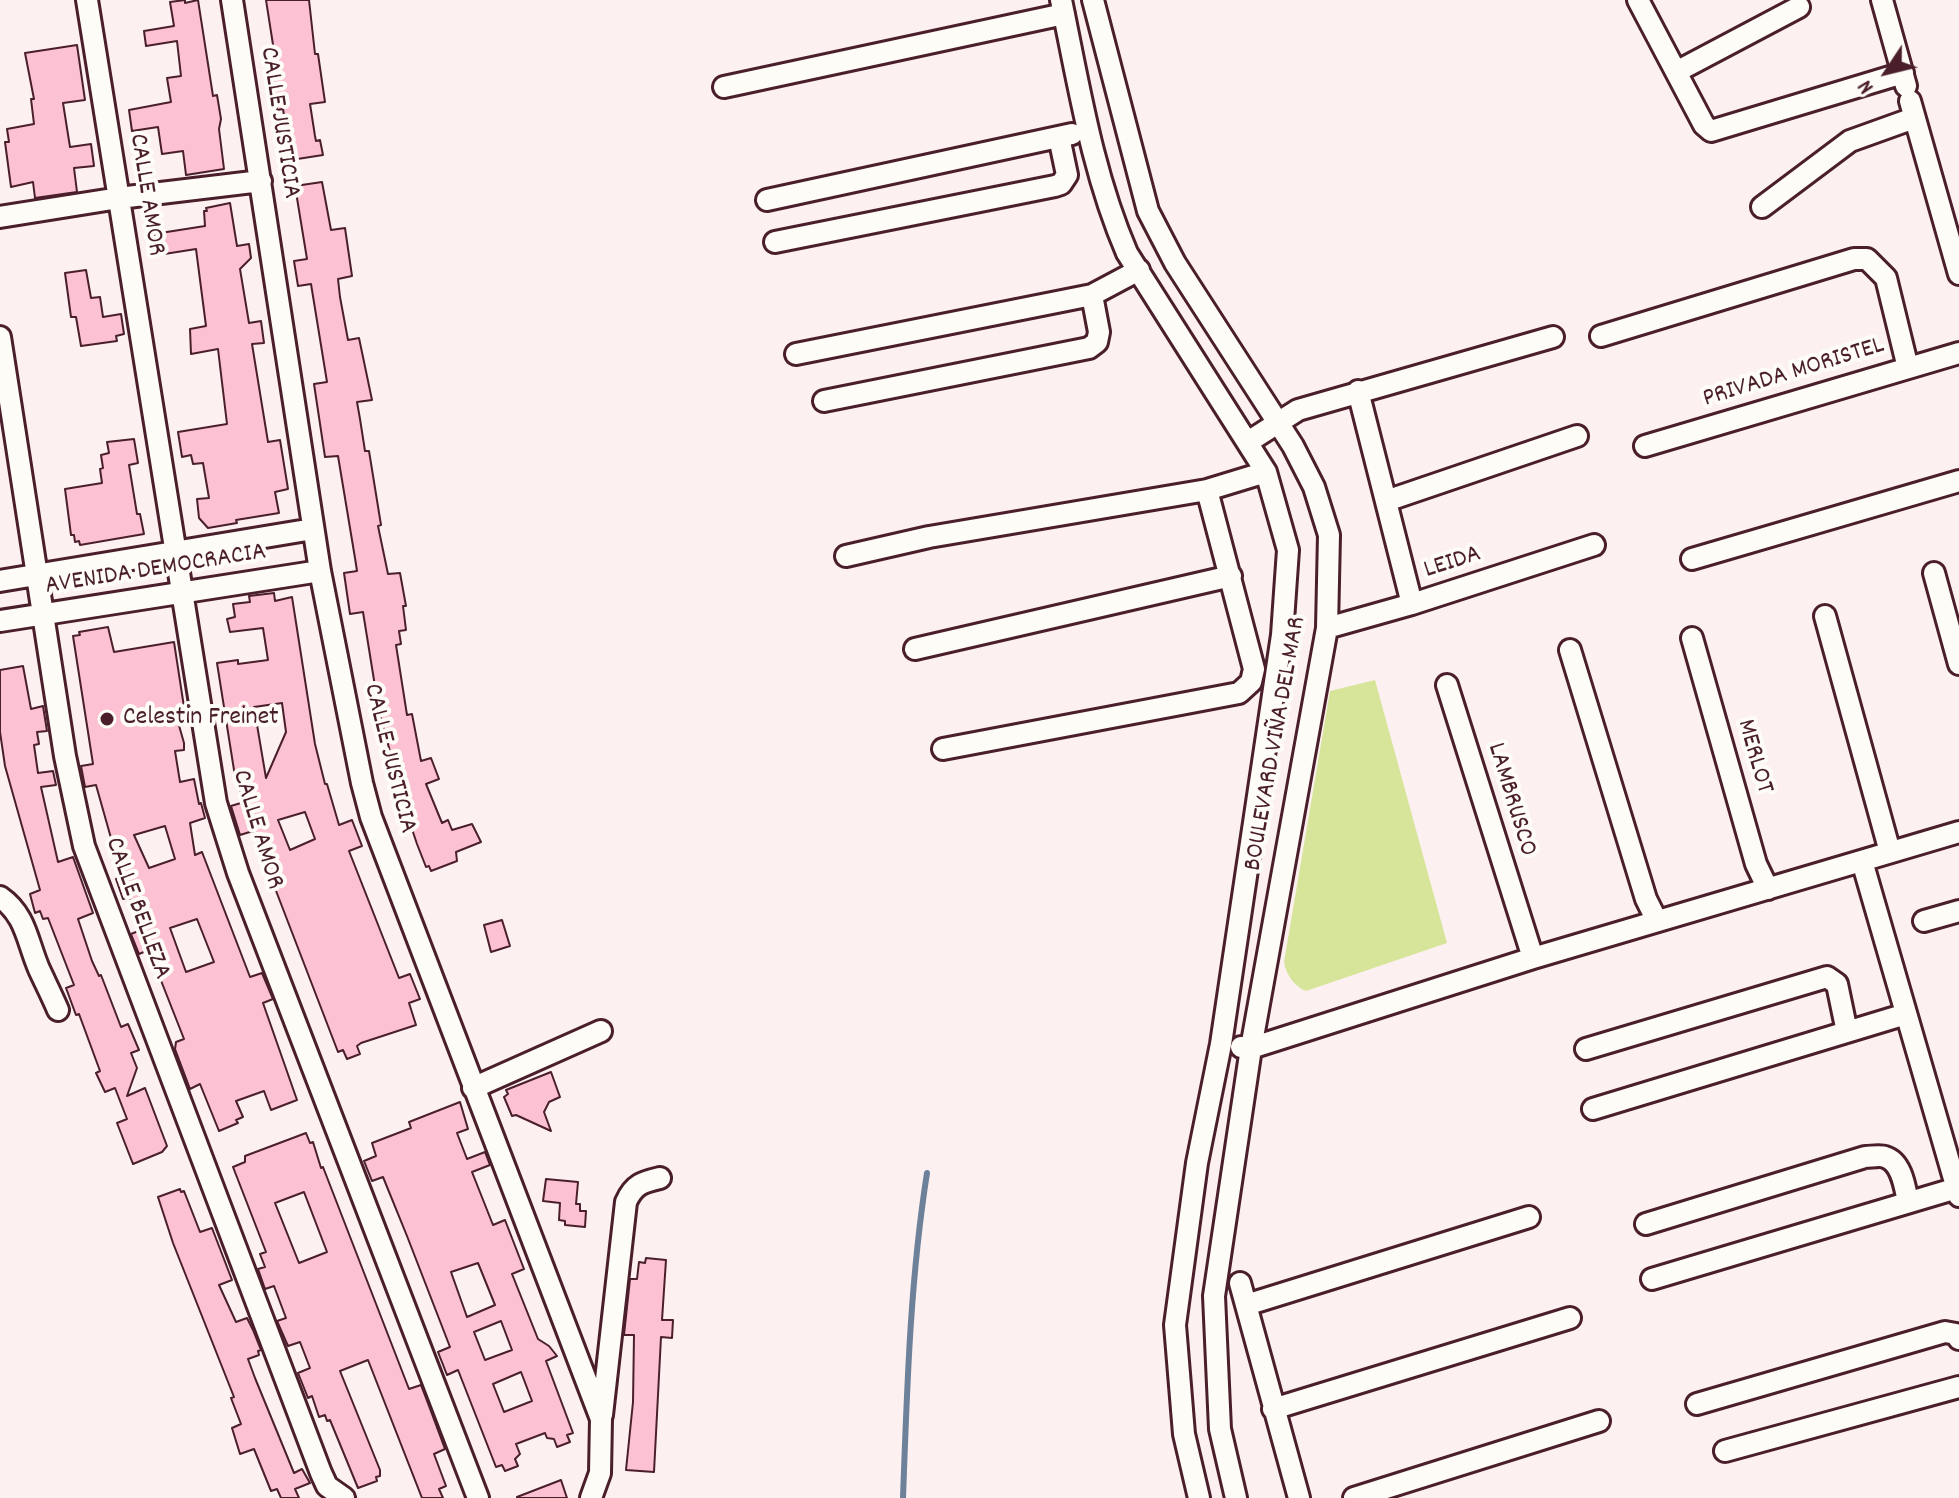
<!DOCTYPE html>
<html>
<head>
<meta charset="utf-8">
<style>
  body { margin:0 }
  #map { position:relative; width:1959px; height:1498px; overflow:hidden; background:#fdf0f0; font-family:Dekko,sans-serif }
  canvas { display:block }
  .north { position:absolute; left:1847px; top:32px; width:80px; height:80px; -webkit-text-stroke:6px #fdfcf7; paint-order:stroke; rotate:235deg; font-size:22px; font-weight:700; line-height:32px; text-align:center; color:#4a1f2b }
  .north::after { content:''; display:block; margin:auto; width:28px; height:36px; background:#4a1f2b; clip-path:polygon(50% 0,100% 100%,50% 72%,0 100%) }
</style>
</head>
<body>
<div id="map">
<canvas width="1959" height="1498"></canvas>
<div class="north">N</div>
</div>
<script>
const context = document.querySelector('canvas').getContext('2d');
context.lineJoin = 'round';
function fillPath(path, color) {
  context.fillStyle = color;
  context.fill(path, 'evenodd');
}
function stroke(path, color, width, dash) {
  context.strokeStyle = color;
  context.lineWidth = width;
  context.lineCap = dash ? 'butt' : 'round';
  context.setLineDash(dash || []);
  context.stroke(path);
}
function label(font, color, halo, rows, align = 'center') {
  context.font = font + ' Dekko,sans-serif';
  context.lineWidth = 8;
  context.setLineDash([]);
  context.textBaseline = 'middle';
  context.strokeStyle = halo;
  context.fillStyle = color;
  for (const [text, x, y, turn = 0] of rows) {
    context.save();
    context.translate(x, y);
    context.rotate((+turn || 0) * Math.PI / 180);
    context.textAlign = isNaN(turn) ? turn : align;
    if (halo) context.strokeText(text, 0, 0);
    context.fillText(text, 0, 0);
    context.restore();
  }
}
const green = new Path2D(`
  M1375,680L1447,943L1306,991C1295,987 1286,975 1284,962L1330,691Z`);
const stream = new Path2D(`
  M903,1498C907,1389 910,1281 927,1173`);
const building = new Path2D(`
  M185,0V3L198,0L213,96L217,95L221,119L219,129L224,169L186,175L183,151L162,154L158,127L132,131L129,110L171,102L167,78L181,76L177,41L146,46L144,31L174,26L170,2Z
  M266,0H309L315,54H318L325,102L310,104L315,136L316,141L320,140L323,155L291,160L283,109L277,110L269,52L274,51Z
  M77,45L85,100L63,103L70,147L91,144L94,166L74,168L77,192L35,198L33,182L11,187L5,142H9L7,129L34,124L31,99H34L25,53Z
  M322,182L331,230L345,228L352,276L338,279L340,297L348,340L359,338L372,400L357,402L360,419L365,451H369L381,525L378,526L388,574L400,573L406,606H403L406,630L399,631L401,644L396,645L407,715L412,714L421,761L431,758L439,779L426,784L442,823L448,820L452,830L472,824L481,842L456,852L457,861L431,871L429,866L426,867L417,844L392,770H395L379,711L363,612L350,614L344,573L357,571L355,558L338,456L325,457L314,384L327,382L311,284L298,286L294,261L307,259L295,186Z
  M230,203L237,246L249,244L251,258L240,269L249,323L261,321L264,343L252,344L268,442L280,440L288,489L275,492L279,513L236,520L237,523L208,528L199,518L197,499L209,498L203,463L193,464L191,455L182,457L178,432L227,424L218,349L191,354L190,329L206,326L196,249L158,255L154,234L205,226L204,211H207L206,208Z
  M86,270L91,298L100,297L103,317L121,314L124,334L116,336L117,341L81,346L76,317H71L65,273Z
  M134,439L138,463L129,465L137,514H140L144,534L80,545L79,541L75,542L74,535H71L65,489L102,483L100,469L103,468L101,455L109,453L107,442Z
  M274,593L275,601L292,597L315,744L325,784H327L339,825L352,820L362,846L349,851L399,978L410,974L420,999L409,1003L416,1025L361,1043L357,1046L360,1054L347,1059L343,1050L338,1052L253,831L240,835L231,806L244,802L234,770L217,663L238,660V664L268,660L263,628L230,632L227,619L235,617L233,604L250,602L249,596ZM282,703L286,732L266,778L254,707ZM305,812L315,839L290,850L278,820Z
  M108,627L114,652L174,642L186,720L178,722L184,743V750L175,751L180,782L194,779L199,804L201,803L205,818L190,823L195,855L202,852L250,977L262,973L273,999L263,1003L297,1100L271,1110L264,1091L236,1101L243,1117L236,1120L238,1123L219,1131L200,1084L190,1089L175,1049L176,1042L184,1039L149,950L139,954L131,934L141,930L129,897L123,899L116,879L122,877L96,785L85,787L81,766L93,764L73,636L80,635L79,632ZM165,826L175,859L149,868L134,835ZM197,919L214,962L186,972L170,928Z
  M23,666L31,709L43,706L47,731L37,732L39,744L34,745L38,773L53,771L56,785L41,787L58,862L73,857L93,913L78,919L92,961L99,976L101,975L121,1027L128,1024L139,1050L131,1053L137,1068L127,1096L145,1088L167,1146L162,1152L133,1164L117,1123L127,1119L115,1088L105,1092L96,1073L100,1071L79,1014L76,1015L66,988L74,985L48,918L43,919L40,911L35,913L30,894L40,890L5,766L0,732V670Z
  M502,920L510,946L491,952L484,925Z
  M551,1072L560,1097L549,1102L544,1112L551,1131L516,1115L512,1116L504,1097L508,1094L506,1090Z
  M460,1102L468,1129L457,1133L467,1159L485,1152L490,1165L472,1172L493,1225L505,1220L524,1269L512,1274L538,1339L549,1346L557,1356L546,1361L573,1433L567,1435L570,1442L557,1447L554,1439L547,1438L545,1433L516,1444L520,1454L515,1459L518,1466L505,1471L502,1465L496,1467L458,1370L447,1375L438,1352L450,1347L407,1236L383,1177L372,1181L364,1161L376,1156L372,1143L411,1128L409,1122ZM478,1263L495,1305L467,1317L451,1272ZM501,1321L512,1350L485,1360L474,1332ZM521,1372L532,1401L504,1412L493,1384Z
  M306,1133L310,1143L313,1142L321,1168L323,1167L409,1389L421,1385L429,1406L445,1449L434,1454L446,1486L439,1489L443,1498H422L368,1360L340,1371L380,1470V1476L376,1477L377,1481L358,1488L330,1420L327,1421L325,1415L319,1417L312,1396L308,1398L298,1373L310,1368L300,1342L288,1346L277,1321L286,1318L274,1286L265,1289L258,1269L265,1267L260,1254L266,1252L233,1167L245,1162V1156ZM304,1192L327,1252L299,1263L275,1203Z
  M546,1179L578,1182L576,1204H580V1211H586L585,1227L565,1225V1221L559,1220L560,1203L543,1201Z
  M180,1189L181,1192L184,1191L200,1232L212,1228L232,1280L219,1285L236,1322L247,1318L253,1330L261,1350L258,1351L259,1355L248,1359L255,1378L294,1473L302,1469L310,1483L295,1489L299,1498H281L277,1489L271,1491L254,1449L240,1454L232,1428L241,1424L231,1398L234,1397L173,1243L158,1197Z
  M646,1258L666,1260L662,1320H673L672,1338L661,1337L654,1472L626,1470L633,1402L634,1335H624L630,1279H637L639,1262L645,1263Z
  M561,1480L567,1498H517V1497Z`);
const minor = new Path2D(`
  M87,0L216,803L238,873L478,1498
  M232,0L320,571L362,783L371,817L601,1419L600,1473L591,1498
  M1061,0C1079,86 1092,172 1127,253L1266,472L1288,550L1282,635L1221,1044L1197,1163L1175,1325L1184,1434L1199,1498
  M1093,0L1148,211L1175,263L1293,446L1314,487L1329,535L1327,628L1251,1048L1214,1296L1220,1429L1236,1498
  M1638,0L1704,125L1711,131L1903,73
  M1882,0L1906,86
  M1676,72L1799,7
  M724,87L1064,14
  M1910,101L1959,274
  M767,200L1072,134
  M1762,207L1850,141L1914,118
  M0,217L119,198L261,181
  M775,242L1055,186L1061,184L1067,175L1059,137
  M1601,336L1854,259H1867L1886,278L1908,368
  M0,337L65,756L84,846L321,1473L327,1486L344,1498
  M796,354L1092,295L1139,270
  M1358,391L1412,604
  M824,401L1089,348L1097,342L1099,332L1092,295
  M1248,442L1298,410L1553,337
  M1645,446L1959,353
  M1386,501L1577,436
  M846,556L929,537L1207,490L1266,472
  M1692,559L1959,481
  M1934,573L1959,664
  M0,581L313,529
  M1825,616L1890,852
  M0,621L320,571
  M1327,628L1412,604L1594,545
  M1692,638L1756,864L1768,889
  M915,649L1231,576
  M1570,650L1646,899L1657,921
  M1447,685L1533,958
  M943,749L1239,693L1251,682L1254,669L1207,490
  M1862,861L1959,1196
  M0,897C26,915 27,941 39,969C45,982 52,996 58,1010
  M1924,921L1959,911
  M1241,1047L1251,1048L1533,958L1959,832
  M1586,1049L1827,977L1837,984L1847,1032
  M473,1088L601,1031
  M1593,1109L1906,1014
  M1646,1224L1865,1157C1871,1157 1880,1155 1885,1157C1902,1162 1905,1188 1908,1202
  M1652,1279L1957,1188
  M1240,1283L1299,1498
  M1246,1305L1529,1217
  M1697,1404L1945,1332L1956,1334L1959,1339
  M1273,1409L1570,1318
  M602,1415L626,1202C634,1184 643,1182 660,1178
  M1725,1451L1959,1387
  M1354,1498L1599,1421`);
const markers = [
  [107,719,8,"#4a1f2b"]
];
const streetNames = [
  ["CALLE JUSTICIA",278,123,81],
  ["CALLE AMOR",145,195,81],
  ["PRIVADA MORISTEL",1794,374,-17],
  ["LEIDA",1453,564,-18],
  ["AVENIDA DEMOCRACIA",156,571,-9],
  ["BOULEVARD VIÑA DEL MAR",1277,744,-80],
  ["MERLOT",1753,757,74],
  ["CALLE JUSTICIA",388,759,76],
  ["LAMBRUSCO",1510,800,73],
  ["CALLE AMOR",256,830,73],
  ["CALLE BELLEZA",136,909,70]
];
const poiNames = [
  ["Celestin Freinet",123,719]
];
fillPath(green, '#d6e599');
stroke(stream, '#6d819a', 6);
fillPath(building, '#fcc2d3');
stroke(building, '#4a1f2b', 2);
stroke(minor, '#4a1f2b', 26);
stroke(minor, '#fdfcf7', 20);
for (const [x, y, r, color] of markers) {
  const dot = new Path2D();
  dot.arc(x, y, r, 0, 2 * Math.PI);
  context.fillStyle = color;
  context.fill(dot);
  stroke(dot, '#fdfcf7', 3);
}
label('26px', '#4a1f2b', '#fdfcf7', streetNames);
label('26px', '#4a1f2b', '#fdfcf7', poiNames, 'left');
</script>
</body>
</html>
